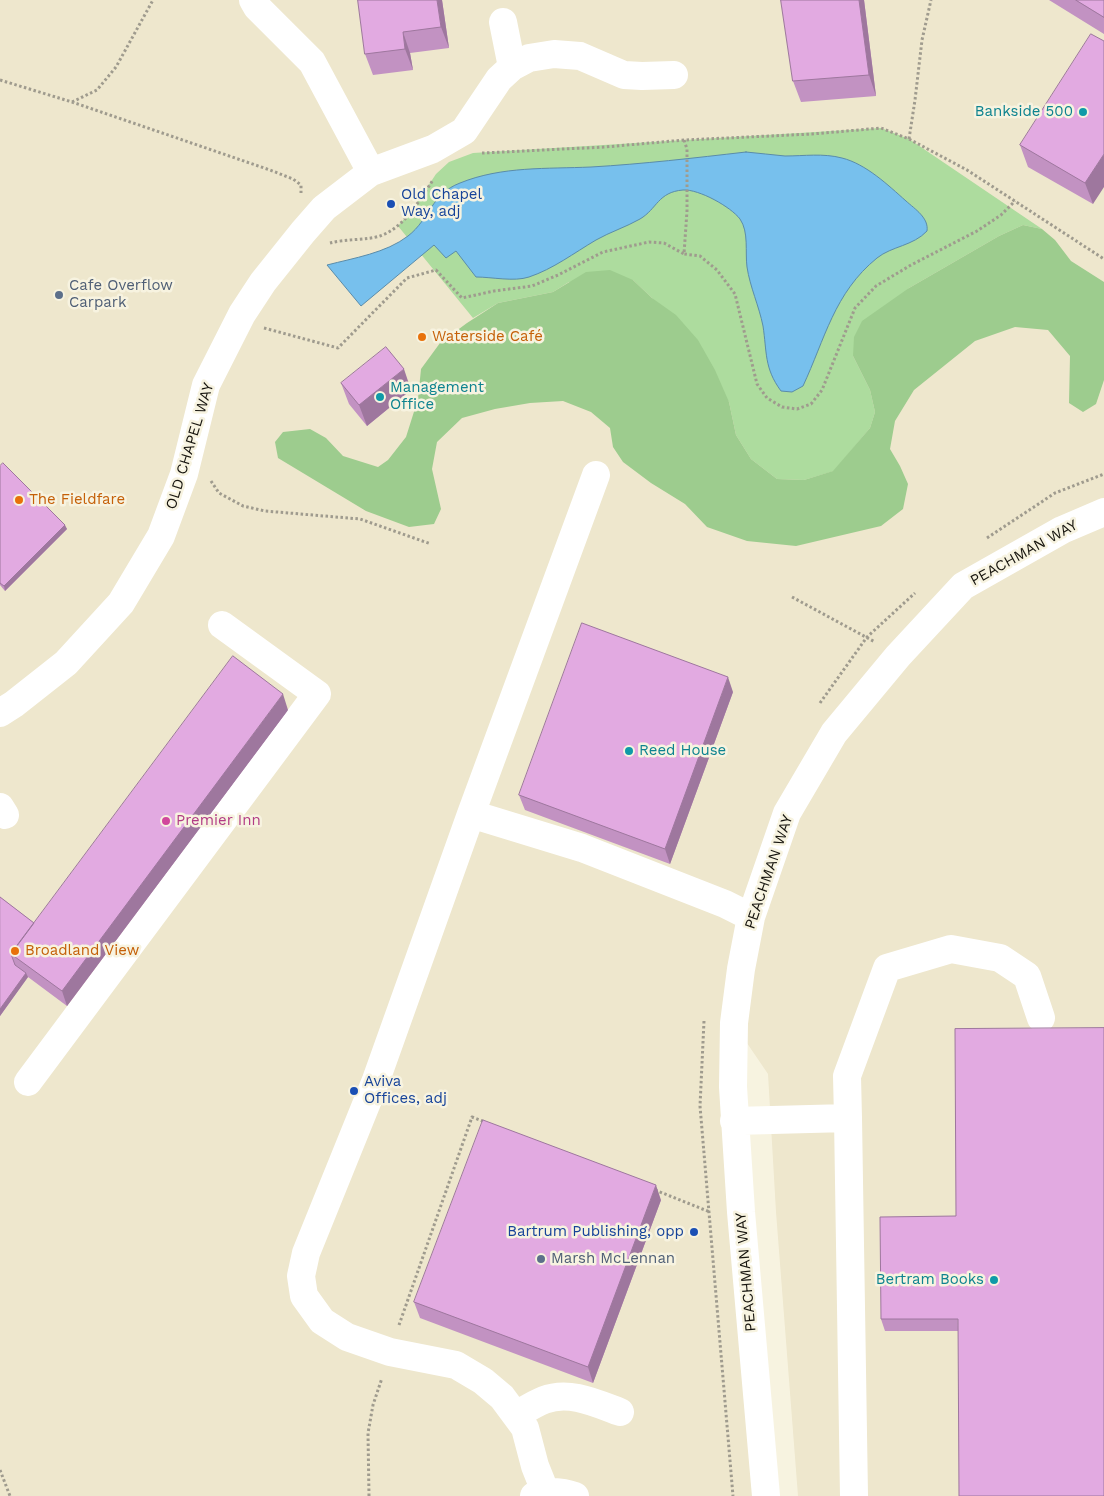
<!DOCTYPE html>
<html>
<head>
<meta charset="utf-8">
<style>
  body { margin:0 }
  canvas { display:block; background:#f7f3e0 }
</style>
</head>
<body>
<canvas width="1104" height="1496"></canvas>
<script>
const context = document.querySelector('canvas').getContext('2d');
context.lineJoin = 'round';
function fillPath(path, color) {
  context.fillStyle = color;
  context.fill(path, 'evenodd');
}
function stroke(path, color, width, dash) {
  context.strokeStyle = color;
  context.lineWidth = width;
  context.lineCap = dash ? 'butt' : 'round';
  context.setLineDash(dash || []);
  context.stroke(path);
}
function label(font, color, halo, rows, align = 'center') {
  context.font = font + ' "Work Sans",sans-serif';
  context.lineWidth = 5;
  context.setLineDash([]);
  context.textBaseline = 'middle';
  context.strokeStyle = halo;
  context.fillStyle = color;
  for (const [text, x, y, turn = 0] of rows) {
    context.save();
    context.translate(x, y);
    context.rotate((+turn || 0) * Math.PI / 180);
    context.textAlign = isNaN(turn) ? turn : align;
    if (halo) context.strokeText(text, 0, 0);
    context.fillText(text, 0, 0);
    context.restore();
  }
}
const built = new Path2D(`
  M0,0H1104V1496H798L776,1212L768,1074L734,1024L766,1496H0Z`);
const green = new Path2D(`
  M881,128L909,139L1042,229L1023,225L999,236L909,288L853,356L870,390L875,412L870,428L834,471L804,480L777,479L751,459L736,435L729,402L652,298L633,280L569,282L553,292L498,303L473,318L398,226L413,209L436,174L449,162L473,153Z`);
const forest = new Path2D(`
  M1023,225L1042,229L1055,240L1071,261L1104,282V380L1096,404L1083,412L1069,403L1070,356L1048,330L1015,327L975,341L914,390L895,421L890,449L900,466L908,484L903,509L881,526L796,546L747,541L707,527L685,504L651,483L623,462L613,447L610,428L591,412L563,401L530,403L495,409L462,418L437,442L432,469L441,509L434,524L409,527L366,511L278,458L275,442L283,432L310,429L326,438L343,456L378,467L388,460L406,437L418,399L421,369L440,343L467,323L498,303L553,292L586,272L610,270L633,280L652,298L676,315L698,340L715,370L729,402L736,435L751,459L777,479L804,480L833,471L870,428L875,412L870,390L853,356L854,337L862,321L909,288L999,236Z`);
const water = new Path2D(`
  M746,152C759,153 772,155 785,156C804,156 823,153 842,158C866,164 888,185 906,201C915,209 929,218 927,231C913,246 892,246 877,258C834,293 825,339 803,386L792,392L781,391C764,368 767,352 763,326C759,306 750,287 747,267C745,252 749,232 740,219C731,207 699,189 683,190C658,192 657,209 640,219C626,227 610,232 596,240C574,253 553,269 529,277C514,282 492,277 476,277L456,251L446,258L434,245L361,306L327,265C354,258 386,253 408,236C430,219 431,194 460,183C502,166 547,169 591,167C643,164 694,158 746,152Z`);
const path = new Path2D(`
  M0,80L72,102L270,170L293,179L301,185V193
  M72,102L97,90L116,67L153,0
  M909,139L915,100L922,40L931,0
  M684,140L687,149V211L684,254L700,256L717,270L735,294L757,384L767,398L782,407L797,409L811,404L822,390L855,308L876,286L911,265L977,231L1001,215L1015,201
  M482,153L605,147L684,140L812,134L881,128L909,139L967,170L1104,259
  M330,243C345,239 368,240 380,236C405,227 419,201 433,180
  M264,328L338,348L407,278L436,270L462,298L494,291L532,286L558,275L603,252L649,242L664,243L684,254
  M211,481L219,493L243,506L265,511L360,519L431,544
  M987,538L1055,493L1104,474
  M792,597L875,642
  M820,703L867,637L915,593
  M704,1021L700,1106L733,1496
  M655,1190L710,1212
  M399,1325L472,1117L485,1122
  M0,1470L10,1496
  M369,1496L368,1433L373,1405L382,1378`);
const minor = new Path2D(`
  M253,0L257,7L312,62L371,172
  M503,22L512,67
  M0,713L14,704L66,663L121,603L161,536L184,474L206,385L242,314L263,282L303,232L324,208L371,172L433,149L464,131L499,79L512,67L529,58L554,54L580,56L624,75L642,76L674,75
  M0,807L5,815
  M471,814L582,848L725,904L751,917
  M28,1082L317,694L222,625
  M848,1118L847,1076L887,968L951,949L1000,958L1027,976L1041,1018
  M734,1121L848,1118L854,1496
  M516,1415C525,1410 534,1404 544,1400C569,1390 596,1403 620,1412
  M545,1491L535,1466L525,1428L502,1397L483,1381L456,1365L390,1352L347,1337L322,1321L304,1296L301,1276L306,1253L376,1080L471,814L596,475
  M534,1496C549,1490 560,1491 575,1496
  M766,1496L741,1212L733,1087L734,1023L741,969L751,917L787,813L834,733L898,656L963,586L1062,530L1104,512`);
const wall = new Path2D(`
  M358,0H442L449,48L410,53L413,70L373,75L365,54Z
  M781,0H864L876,96L801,102L793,81Z
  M1049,0H1104V34Z
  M1104,41L1093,204L1028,167L1020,145Z
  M341,383L411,390L367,426L349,404Z
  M0,466L67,529L5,591L0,585Z
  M733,692L670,864L525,810L519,795Z
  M288,710L67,1006L28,977L0,1016V897L34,923Z
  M661,1200L593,1383L420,1318L414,1302Z
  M956,1216L958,1331H885L881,1319Z`);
const shadedWall = new Path2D(`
  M437,0H442L449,48L441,27Z
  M859,0H864L876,96L869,75Z
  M403,32L410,53L413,70L405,49Z
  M1104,154V187L1093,204L1085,183Z
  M404,369L411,390L367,426L359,405Z
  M65,525L67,529L5,591L4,586Z
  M728,677L733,692L670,864L665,849Z
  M283,694L288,710L67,1006L62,991Z
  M26,973L28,977L0,1016V1009Z
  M656,1185L661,1200L593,1383L588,1367Z`);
const building = new Path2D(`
  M358,0H437L441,27L403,32L405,49L365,54Z
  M781,0H859L869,75L793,81Z
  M1076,0H1104V17Z
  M1091,34L1104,41V154L1085,183L1020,145Z
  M386,347L404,369L359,405L341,383Z
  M3,463L65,525L4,586L0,583V466Z
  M582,623L728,677L665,849L519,795Z
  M233,656L283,694L62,991L11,954Z
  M0,897L34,923L11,954L15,965L26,973L0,1009Z
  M1104,1028V1496H959L958,1319H881L880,1217L956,1216L955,1029Z
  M483,1120L656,1185L588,1367L414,1302Z`);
const markers = [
  [1083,112,5,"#0f9aa8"],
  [391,204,5,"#1a4fb4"],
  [59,295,5,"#5c6f8a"],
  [422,337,5,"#e8710a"],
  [380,397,5,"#0f9aa8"],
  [19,500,5,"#e8710a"],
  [629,751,5,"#0f9aa8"],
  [166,821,5,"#d1479c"],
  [15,951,5,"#e8710a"],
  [354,1091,5,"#1a4fb4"],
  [694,1232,5,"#1a4fb4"],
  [541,1259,5,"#5c6f8a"],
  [994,1280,5,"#0f9aa8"]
];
const cultureNames = [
  ["Bankside 500",1073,112],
  ["Management",390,388,"left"],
  ["Office",390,405,"left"],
  ["Reed House",639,751,"left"],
  ["Bertram Books",984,1280]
];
const transitNames = [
  ["Old Chapel",401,195],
  ["Way, adj",401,212],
  ["Aviva",364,1082],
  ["Offices, adj",364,1099],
  ["Bartrum Publishing, opp",684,1232,"right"]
];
const serviceNames = [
  ["Cafe Overflow",69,286],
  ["Carpark",69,303],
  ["Marsh McLennan",551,1259]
];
const foodNames = [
  ["Waterside Café",432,337],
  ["The Fieldfare",29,500],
  ["Broadland View",25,951]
];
const streetNames = [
  ["OLD CHAPEL WAY",190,446,-73],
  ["PEACHMAN WAY",1024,553,-29],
  ["PEACHMAN WAY",769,872,-71],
  ["PEACHMAN WAY",746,1272,-95]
];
const hotelNames = [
  ["Premier Inn",176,821]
];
fillPath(built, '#eee7cd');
fillPath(green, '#addc9e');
fillPath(forest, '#9dcc8e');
fillPath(water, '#77c0ed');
stroke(water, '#5a8caa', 1);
stroke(path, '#9f9b8e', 3, [2.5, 2.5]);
stroke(minor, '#fff', 28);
fillPath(wall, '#c292c2');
fillPath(shadedWall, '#9e779e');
fillPath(building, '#e2aae1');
stroke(building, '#9e779e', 1);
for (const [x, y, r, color] of markers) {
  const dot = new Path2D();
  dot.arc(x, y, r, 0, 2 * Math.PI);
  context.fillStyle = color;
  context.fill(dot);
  stroke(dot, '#f7f3e0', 2);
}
label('15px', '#0d838f', '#f7f3e0', cultureNames, 'right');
label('15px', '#164399', '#f7f3e0', transitNames, 'left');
label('15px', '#4e5e75', '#f7f3e0', serviceNames, 'left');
label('15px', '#c56008', '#f7f3e0', foodNames, 'left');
label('15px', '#15130d', '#f7f3e0', streetNames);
label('15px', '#b23c85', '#f7f3e0', hotelNames, 'left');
</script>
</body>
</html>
